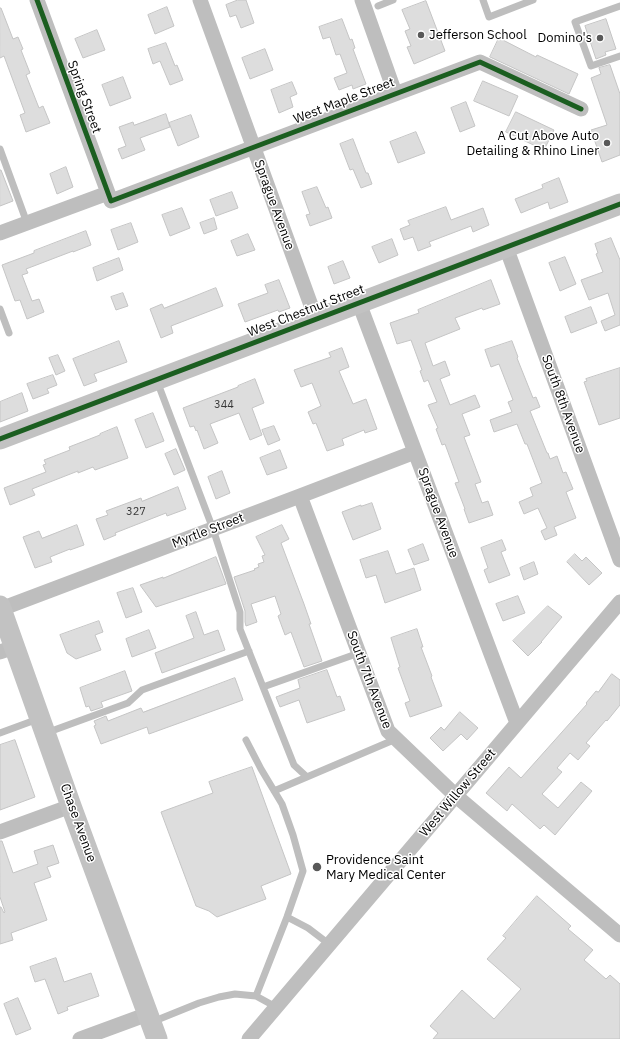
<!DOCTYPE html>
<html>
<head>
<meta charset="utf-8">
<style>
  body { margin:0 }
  canvas { display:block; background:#fff }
</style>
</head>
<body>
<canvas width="620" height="1039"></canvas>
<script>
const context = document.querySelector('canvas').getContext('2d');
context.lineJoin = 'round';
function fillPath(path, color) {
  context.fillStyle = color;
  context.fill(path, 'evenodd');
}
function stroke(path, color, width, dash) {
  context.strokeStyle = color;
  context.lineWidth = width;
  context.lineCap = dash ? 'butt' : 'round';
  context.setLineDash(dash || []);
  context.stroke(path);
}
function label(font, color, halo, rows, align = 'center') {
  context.font = font + ' "IBM Plex Sans",sans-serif';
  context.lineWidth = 3;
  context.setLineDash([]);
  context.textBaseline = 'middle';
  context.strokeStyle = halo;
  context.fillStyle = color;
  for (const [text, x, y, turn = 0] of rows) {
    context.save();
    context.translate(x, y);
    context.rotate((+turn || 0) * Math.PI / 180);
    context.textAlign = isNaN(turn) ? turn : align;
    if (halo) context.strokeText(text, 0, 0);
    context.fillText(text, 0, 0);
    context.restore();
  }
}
const building = new Path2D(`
  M238,0H246L254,23L241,28L236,15L230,17L226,5Z
  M426,1L445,51L414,64L407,47L411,46L405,31L410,29L402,10Z
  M167,7L174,26L155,34L148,15Z
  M0,8H1L13,39L18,37L23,49L21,50L30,73L26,75L39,108L43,106L50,123L26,132L20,115L25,113L4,56L0,58Z
  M342,19L350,40L352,39L355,48L353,49L366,84L353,89L352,85L339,90L334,78L347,73L340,54L336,55L330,37L323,39L319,27Z
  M606,19L616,49L605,52L606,55L596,59L585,26Z
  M97,30L105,50L83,58L75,39Z
  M499,38L536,57L537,55L578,74L569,94L490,57Z
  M166,43L175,66L177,65L183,80L170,85L160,61L153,64L148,49Z
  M265,49L273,70L250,79L242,58Z
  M610,65L620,94V155L602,162L591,130L607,125L591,78L601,74L599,68Z
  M123,77L131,98L110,106L102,85Z
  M483,81L518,96L509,116L474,101Z
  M292,82L297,94L290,97L293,107L279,113L271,90Z
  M466,102L475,126L460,132L451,108Z
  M516,112L554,130L544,150L506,132Z
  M166,114L170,127L140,138L145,150L122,159L118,149L126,146L119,127L133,122L134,125Z
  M191,115L199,137L178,146L169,123Z
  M416,132L425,153L398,163L390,142Z
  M353,139L366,173H368L372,184L361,188L353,169L350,170L340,144Z
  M66,167L73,187L57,194L50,174Z
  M0,170H1L13,201L0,206Z
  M559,178L568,202L550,209L548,202L521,213L515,199L543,188L542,185Z
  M317,187L326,208L328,207L332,218L310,226L306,215L310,214L302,192Z
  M232,192L238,208L216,216L210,200Z
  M446,207L451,220L483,208L489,225L473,232L471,226L429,242L431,246L418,251L413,237L404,240L400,229L410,225L408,221Z
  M182,208L190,228L170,236L162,215Z
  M214,218L217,229L204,234L200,223Z
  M131,223L138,242L118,250L111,230Z
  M86,231L91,245L73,252V251L26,269L28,273L22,275L32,301L39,299L44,312L27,319L20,300L15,301L2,265L34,253V251Z
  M248,234L255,250L237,256L231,241Z
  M611,238L620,260V325L605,331L601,321L615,315L608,293L589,300L581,280L603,272L596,254L598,253L595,244Z
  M392,239L398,255L379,263L372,247Z
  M565,257L576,284L560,291L549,263Z
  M119,258L123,270L97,281L93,268Z
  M343,261L350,278L334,284L328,267Z
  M279,280L290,308L279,312L278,310L245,322L238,304L268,293L265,285Z
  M491,280L500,304L483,310L482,308L455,318L460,329L425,343L433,366L445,361L450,375L440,379L450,405L475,395L480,407L462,414L470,435L464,437L481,482L475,484L482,503L488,501L493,515L469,523L464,509H465L455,483L459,482L445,444L442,445L436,429L438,428L428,405L437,402L428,380L424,382L420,371L422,370L411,340L397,344L390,323L419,313L418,310Z
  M216,288L223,306L171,326L173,333L161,338L150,309L162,304L164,308Z
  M123,293L128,306L116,310L111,297Z
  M591,307L597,323L571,333L565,317Z
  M119,341L127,362L94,374L97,381L84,386L73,359Z
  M512,341L518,357L517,358L533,398L536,397L540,407L530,411L547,453H548L550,459L557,456L563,473L566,472L573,489L566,492L576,518L554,527L557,535L545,540L541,531L547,528L538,508L524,514L519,502L533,496L530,488L542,483L527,444H525L517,424L494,432L490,420L512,412L508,402L513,400L499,364L491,367L485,350Z
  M342,348L349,367L339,371L353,404L366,399L377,429L365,433L364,430L342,439L344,445L327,451L316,423L313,424L308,412L321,406L312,383L301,387L294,370L331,357L329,353Z
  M58,355L65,371L56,375L49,358Z
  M620,368V418L599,425L584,382L587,381L586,379Z
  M53,375L57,385L47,389L49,393L33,399L27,384Z
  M255,379L264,403L252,408L262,435L250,440L239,413L210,424L218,443L204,449L197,430L196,431L194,426L190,427L183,408L238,387V386Z
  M22,393L28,411L0,422V402Z
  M153,413L164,441L146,448L135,420Z
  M274,426L280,440L268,445L262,430Z
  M117,427L128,458L95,470L93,467L78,473V471L32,489L35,495L10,505L4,488L46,472L43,465L46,464L44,460L70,450L69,447L100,435V434Z
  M176,449L185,470L174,475L165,454Z
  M280,450L287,468L267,475L260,458Z
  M222,471L230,493L216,499L208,477Z
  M178,487L186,509L167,516L166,513L115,533L116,535L104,540L96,519L108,515L106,511L141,498L142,501Z
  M372,503L381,529L353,540L342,512L361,505V506Z
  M77,525L84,545L70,550V549L50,557L52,562L35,568L23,537L39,531L42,538Z
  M282,525L289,539L281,543L304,604L311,624H309L322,661L304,667L291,632L285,635L278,616L281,614L275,596L251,604L257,622L246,626L245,622V611L234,577L255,570L254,569L259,567L258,564L264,562L262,556L265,555L256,537Z
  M502,540L506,550L501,552L510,575L489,583L484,570L488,568L481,548Z
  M423,544L429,560L414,565L408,550Z
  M388,551L396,574L414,568L421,590L385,603L376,575L366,578L360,560Z
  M575,554L582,561L586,557L602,573L589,585L567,562Z
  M216,557L226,584L156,607L140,585L163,577V578Z
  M534,562L538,574L524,580L520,568Z
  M133,588L142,612L126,618L117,593Z
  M518,596L525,613L503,621L496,604Z
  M548,606L562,617L541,642H542L528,656L513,641Z
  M196,612L204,635L218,630L225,650L162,673L155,653L194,638L186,616Z
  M99,621L103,632L95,635L101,650L76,659L67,653L60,635Z
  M417,629L423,647H421L432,676L431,677L442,706L410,717L405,703L410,701L398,668L400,667L391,638Z
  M149,630L156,648L132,657L126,639Z
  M327,670L337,697L340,696L345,710L307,723L299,700L280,707L276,697L300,688L298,680Z
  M125,671L132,691L101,702L103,707L91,711L89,706L86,707L80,688Z
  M612,674L620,680V705L607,721L606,720L586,743L590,746L578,760L570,753L557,768L562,772L542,794L558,808L581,782L592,791L555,835L544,825L540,829L512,804L507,811L486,793L509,767L521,778L587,704L586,703L596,691L598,692Z
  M235,678L243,700L149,734L147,727L101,744L94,726L96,725L94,721L106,716L108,721L141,708L143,712Z
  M460,712L478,728L467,740L461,734L443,751L430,738L441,727L444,730Z
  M15,740L35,797L0,810V745Z
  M252,767L291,874L261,886L266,899L217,917L209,911L196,906L161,812L213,793L209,782Z
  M0,841H2L13,873L38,864L34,851L53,845L59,863L47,867L51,877L34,883L47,920L11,933L13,940L0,944V907H1L4,913L5,912L0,897Z
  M537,896L571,926L568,929L593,950L584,960L606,979L610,975L620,984V1039H433L438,1033L430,1026L462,990L494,1019L521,989L487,959L506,938L503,936Z
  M56,958L64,982L91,973L99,996L67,1007L68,1010L58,1014L45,979L35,982L30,967Z
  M18,998L31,1029L16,1035L4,1004Z`);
const lane = new Path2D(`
  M483,0L489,17L533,0
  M378,6L393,0
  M620,6L575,22L591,66L620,56
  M0,149L27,223
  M0,309L9,333
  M157,381L213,529L240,612V629L294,765L307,777
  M263,687L359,653
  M0,733L38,719
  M46,733L128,703L142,690L249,651
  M246,740L261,769L282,804L293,835L303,871L287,917L256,996
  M274,791L396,739
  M287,917L308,928L329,944
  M152,1022L199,1003L219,997L235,994L256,996L276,1007`);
const street = new Path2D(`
  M37,0L111,201L480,62L581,109
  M200,0L316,319
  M362,0L395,93
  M0,233L108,193
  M506,247L620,560
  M359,303L517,723
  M300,496L388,731L456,796L620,935
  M1,609L300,496L415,452
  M0,652L15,647
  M0,832L71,806
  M80,1039L148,1014
  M249,1039L620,602`);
const secondary = new Path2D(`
  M0,439L620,204
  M0,606L71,806L157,1039`);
const cycleway = new Path2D(`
  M37,0L111,201L480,62L581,109
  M0,439L620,204`);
const markers = [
  [421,35,4,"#595959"],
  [600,38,4,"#595959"],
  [607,143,4,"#595959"],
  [317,867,5,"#595959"]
];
const numberNames = [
  ["344",224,405],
  ["327",136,512]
];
const poiNames = [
  ["Jefferson School",429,35],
  ["Domino's",592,38,"right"],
  ["A Cut Above Auto",599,136,"right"],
  ["Detailing & Rhino Liner",599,151,"right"],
  ["Providence Saint",326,860],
  ["Mary Medical Center",326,875]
];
const streetNames = [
  ["Spring Street",84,97,70],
  ["West Maple Street",344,101,-21],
  ["Sprague Avenue",274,205,70],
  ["West Chestnut Street",306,311,-21],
  ["South 8th Avenue",563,404,70],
  ["Sprague Avenue",438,513,70],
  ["Myrtle Street",208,531,-21],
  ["South 7th Avenue",369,680,69],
  ["West Willow Street",458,793,-50],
  ["Chase Avenue",78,823,70]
];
fillPath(building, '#ddd');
stroke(building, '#c5c5c5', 1);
stroke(lane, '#bebebe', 7);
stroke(street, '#bebebe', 15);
stroke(secondary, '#c2c2c2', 21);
stroke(cycleway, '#1b5e20', 5);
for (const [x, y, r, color] of markers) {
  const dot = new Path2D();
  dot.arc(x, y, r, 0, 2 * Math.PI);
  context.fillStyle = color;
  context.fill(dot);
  stroke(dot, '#fff', 1.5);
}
label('11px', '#373737', null, numberNames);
label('13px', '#000', '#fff', poiNames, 'left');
label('13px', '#000', '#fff', streetNames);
</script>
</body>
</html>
